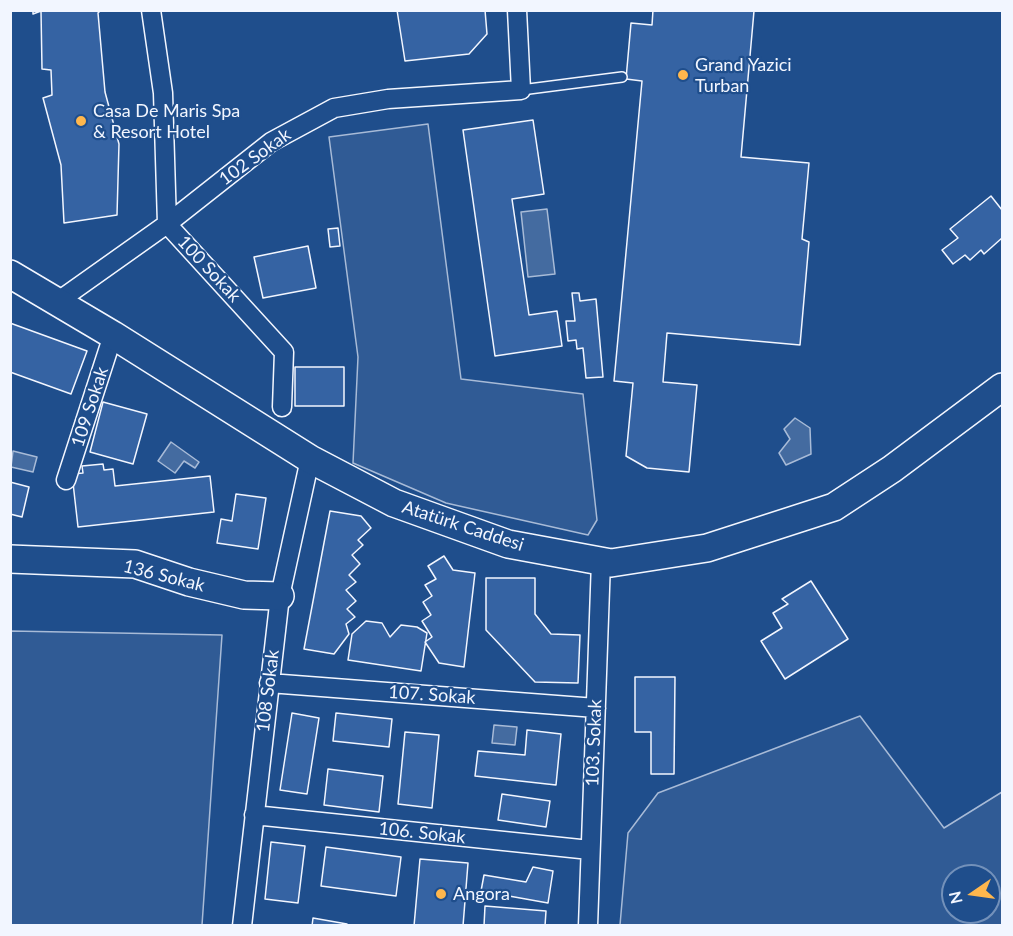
<!DOCTYPE html>
<html>
<head>
<meta charset="utf-8">
<style>
  body { margin:0 }
  #map { position:relative; width:1013px; height:936px; overflow:hidden; background:#1f4e8c; font-family:Lato,sans-serif }
  canvas { display:block }
  .frame { position:absolute; inset:0; border:12px solid #f2f6ff; pointer-events:none }
  .north { position:absolute; left:941px; top:864px; width:60px; height:60px; box-sizing:border-box; background:#1f4e8c; border:2px solid #7391ba; border-radius:50%; rotate:257deg; font-size:16px; font-weight:700; line-height:24px; text-align:center; color:#f2f6ff }
  .north::after { content:''; display:block; margin:auto; width:21px; height:27px; background:#ffb74d; clip-path:polygon(50% 0,100% 100%,50% 72%,0 100%) }
</style>
</head>
<body>
<div id="map">
<canvas width="1013" height="936"></canvas>
<div class="frame"></div>
<div class="north">N</div>
</div>
<script>
const context = document.querySelector('canvas').getContext('2d');
context.lineJoin = 'round';
function fillPath(path, color) {
  context.fillStyle = color;
  context.fill(path, 'evenodd');
}
function stroke(path, color, width, dash) {
  context.strokeStyle = color;
  context.lineWidth = width;
  context.lineCap = dash ? 'butt' : 'round';
  context.setLineDash(dash || []);
  context.stroke(path);
}
function label(font, color, halo, rows, align = 'center') {
  context.font = font + ' Lato,sans-serif';
  context.lineWidth = 4.5;
  context.setLineDash([]);
  context.textBaseline = 'middle';
  context.strokeStyle = halo;
  context.fillStyle = color;
  for (const [text, x, y, turn = 0] of rows) {
    context.save();
    context.translate(x, y);
    context.rotate((+turn || 0) * Math.PI / 180);
    context.textAlign = isNaN(turn) ? turn : align;
    if (halo) context.strokeText(text, 0, 0);
    context.fillText(text, 0, 0);
    context.restore();
  }
}
const built = new Path2D(`
  M428,124L461,379L583,394L597,520L588,535L446,503L353,463L358,357L329,137Z
  M11,631L222,635L202,925H11Z
  M860,716L944,828L1002,792V925H620L628,833L658,793ZM953,876H989V912H953Z`);
const water = new Path2D(`
  M547,209L555,274L528,277L521,212Z
  M795,418L810,428L811,454L786,465L779,453L790,439L784,429Z
  M171,442L199,462L195,468L184,461L175,473L158,461Z
  M13,451L37,457L33,472L11,467Z
  M494,725L517,727L515,745L492,743Z`);
const building = new Path2D(`
  M33,10H101L98,13L105,92L119,144L117,215L64,223L61,165L43,98L52,95L51,70L42,69L41,11L33,14Z
  M397,10H485L487,34L469,54L405,61Z
  M653,10L754,11L741,157L809,163L802,239L809,242L800,345L667,333L663,382L697,385L689,472L647,468L626,456L633,383L614,381L642,81L626,79L631,23L652,25Z
  M533,120L544,194L512,199L529,315L557,311L562,346L495,356L463,130Z
  M991,196L1002,210V238L984,254L981,250L970,260L965,255L953,264L942,250L958,238L950,229Z
  M338,228L340,246L330,247L328,229Z
  M308,246L316,288L263,298L254,257Z
  M572,293H579L580,301L596,299L603,377L586,378L583,348L577,349L576,340L568,341L566,321H575Z
  M10,323L87,351L71,394L10,372Z
  M295,367H344V406H295Z
  M103,402L147,414L133,464L90,452Z
  M103,464L104,470L113,469L115,486L210,476L214,512L78,527L72,474L83,473L82,466Z
  M10,482L29,487L22,517L10,514Z
  M236,494L266,498L258,549L217,543L221,519L232,521Z
  M330,511L361,516L371,528L358,540L363,545L352,555L360,564L349,575L356,582L346,590L356,601L347,609L355,617L346,624L349,634L334,654L304,649Z
  M444,556L453,570L475,573L464,667L439,663L425,642L432,637L422,621L431,615L423,602L432,596L425,585L436,579L428,566Z
  M486,578H535V614L551,634L580,635L578,683L535,682L486,630Z
  M811,581L848,639L785,679L761,641L782,628L773,613L788,604L782,599Z
  M366,621L382,623L390,637L401,625L417,627L427,633L421,671L348,660L352,634Z
  M635,677H675L674,774H651V732H635Z
  M292,713L319,718L307,794L280,790Z
  M336,713L392,719L389,747L333,741Z
  M527,730L561,734L556,785L475,776L478,751L525,755Z
  M405,732L439,735L432,808L398,804Z
  M328,769L383,776L379,812L324,805Z
  M502,794L550,801L546,827L498,820Z
  M271,842L305,846L298,903L265,899Z
  M326,847L401,857L396,896L321,886Z
  M420,859L468,863L463,926H414Z
  M533,867L553,871L548,903L481,891L484,875L526,882Z
  M485,906L546,911L545,926H484Z
  M313,918L347,924V926H312Z`);
const lane = new Path2D(`
  M521,90L622,77`);
const street = new Path2D(`
  M151,10L163,93L167,224L284,352L282,407
  M57,302L167,224L271,142L334,108L388,99L521,90L517,10
  M66,480L113,335
  M269,683L596,708
  M254,815L590,850
  M242,926L280,596L310,459
  M588,926L601,561`);
const secondary = new Path2D(`
  M10,274L113,335L310,459L394,503L508,544L611,563L707,548L834,507L892,469L1002,387
  M10,559L135,564L189,582L244,595L280,596`);
const markers = [
  [683,75,6,"#ffb74d"],
  [81,121,6,"#ffb74d"],
  [441,894,6,"#ffb74d"]
];
const poiNames = [
  ["Grand Yazici",695,65],
  ["Turban",695,86],
  ["Casa De Maris Spa",93,111],
  ["& Resort Hotel",93,132],
  ["Angora",453,894]
];
const streetNames = [
  ["102 Sokak",255,157,-36],
  ["100 Sokak",209,269,47],
  ["109 Sokak",90,407,-72],
  ["Atatürk Caddesi",463,526,18],
  ["136 Sokak",164,576,14],
  ["108 Sokak",268,691,-83],
  ["107. Sokak",432,695,4],
  ["103. Sokak",594,743,-88],
  ["106. Sokak",422,833,6]
];
fillPath(built, '#305b95');
stroke(built, '#a8bbd7', 1.5);
fillPath(water, '#446ba0');
stroke(water, '#a8bbd7', 1.5);
fillPath(building, '#3563a3');
stroke(building, '#f2f6ff', 1.5);
stroke(lane, '#f2f6ff', 12);
stroke(street, '#f2f6ff', 21);
stroke(secondary, '#f2f6ff', 30);
stroke(lane, '#1f4e8c', 9);
stroke(street, '#1f4e8c', 18);
stroke(secondary, '#1f4e8c', 27);
for (const [x, y, r, color] of markers) {
  const dot = new Path2D();
  dot.arc(x, y, r, 0, 2 * Math.PI);
  context.fillStyle = color;
  context.fill(dot);
  stroke(dot, '#1f4e8c', 2);
}
label('18px', '#f2f6ff', '#1f4e8c', poiNames, 'left');
label('18px', '#f2f6ff', '#1f4e8c', streetNames);
</script>
</body>
</html>
